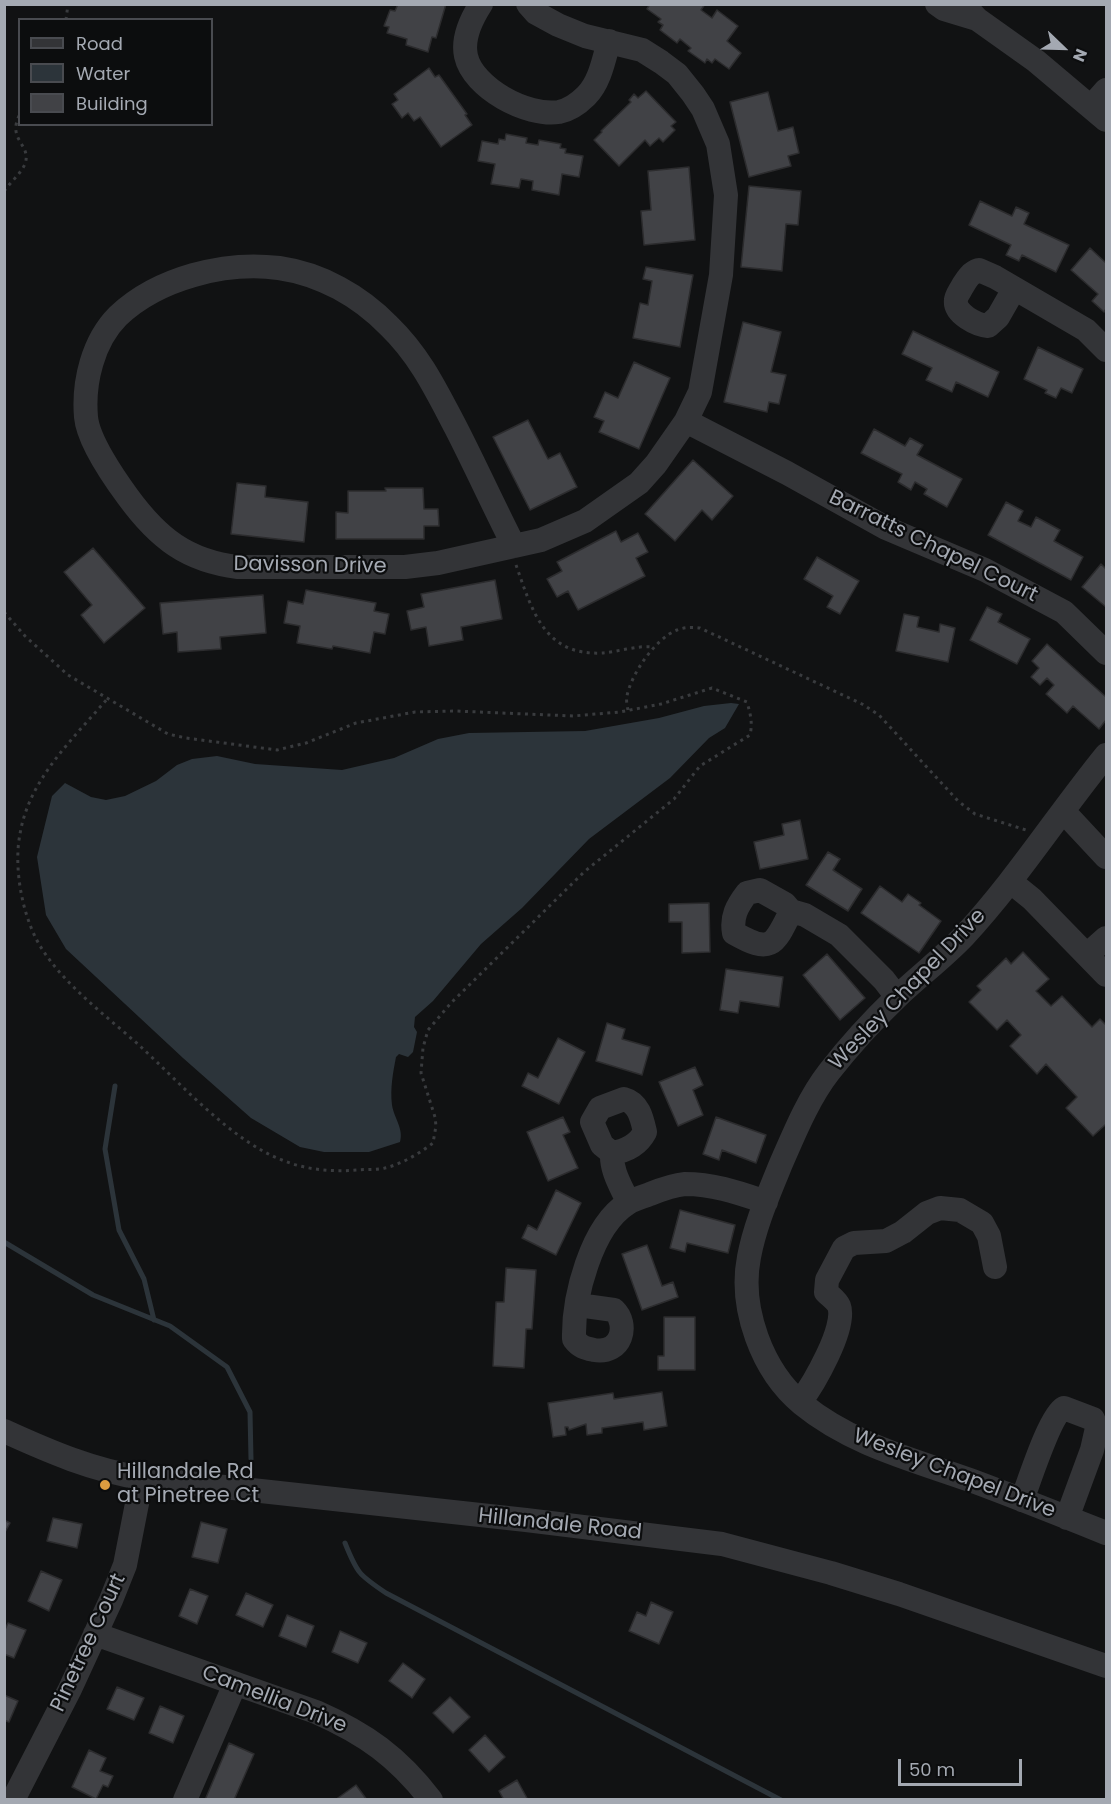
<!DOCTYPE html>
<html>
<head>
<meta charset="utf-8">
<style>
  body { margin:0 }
  #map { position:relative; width:1111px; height:1804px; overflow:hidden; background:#111213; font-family:Poppins,sans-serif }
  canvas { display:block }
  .frame { position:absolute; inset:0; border:6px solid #a4a9b2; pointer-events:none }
  .legend { position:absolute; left:18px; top:18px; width:195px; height:108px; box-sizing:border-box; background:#0c0d0e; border:2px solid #494b50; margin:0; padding:8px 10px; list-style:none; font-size:18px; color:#a4a9b2 }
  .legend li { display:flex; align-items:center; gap:12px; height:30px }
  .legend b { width:30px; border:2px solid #494b50 }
  .north { position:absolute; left:1033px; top:18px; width:60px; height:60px; -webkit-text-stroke:4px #0c0d0e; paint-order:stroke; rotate:113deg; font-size:16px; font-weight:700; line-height:24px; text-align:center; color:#a4a9b2 }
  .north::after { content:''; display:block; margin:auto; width:21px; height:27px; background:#a4a9b2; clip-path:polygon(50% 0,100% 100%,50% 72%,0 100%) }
  .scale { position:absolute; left:898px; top:1759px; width:124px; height:27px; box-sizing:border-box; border:3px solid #a4a9b2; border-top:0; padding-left:8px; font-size:18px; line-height:21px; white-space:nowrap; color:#a4a9b2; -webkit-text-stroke:4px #0c0d0e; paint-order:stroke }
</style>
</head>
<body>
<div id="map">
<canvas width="1111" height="1804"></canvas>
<div class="frame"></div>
<ul class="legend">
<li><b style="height:8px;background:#333437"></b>Road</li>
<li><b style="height:16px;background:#2c343a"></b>Water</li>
<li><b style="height:16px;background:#414246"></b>Building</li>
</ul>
<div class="north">N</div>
<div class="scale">50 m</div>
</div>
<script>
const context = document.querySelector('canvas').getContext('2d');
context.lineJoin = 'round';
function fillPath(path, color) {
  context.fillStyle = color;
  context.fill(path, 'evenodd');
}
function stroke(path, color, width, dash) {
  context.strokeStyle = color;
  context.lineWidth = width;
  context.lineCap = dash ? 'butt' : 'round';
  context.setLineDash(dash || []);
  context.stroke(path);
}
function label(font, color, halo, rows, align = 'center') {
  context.font = font + ' Poppins,sans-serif';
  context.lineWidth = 4.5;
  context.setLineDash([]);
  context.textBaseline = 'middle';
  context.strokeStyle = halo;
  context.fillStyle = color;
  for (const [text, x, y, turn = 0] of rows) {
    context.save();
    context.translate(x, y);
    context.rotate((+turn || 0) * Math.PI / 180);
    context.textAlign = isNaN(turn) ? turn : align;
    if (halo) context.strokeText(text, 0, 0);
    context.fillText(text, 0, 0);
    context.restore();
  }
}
const water = new Path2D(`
  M731,703L739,704L725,728L709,738L670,778L589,839L522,908L481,944L433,1001L415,1017L414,1027L417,1032L413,1052L408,1057L399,1054L396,1057C393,1073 390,1088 392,1105C394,1118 404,1129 400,1142L369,1152H324L300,1147L251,1118L183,1058L66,949L46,915L37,857L52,796L65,783L91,797L106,800L125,796L156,781L177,765L192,759L217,756L255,764L342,770L394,758L438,739L469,733L585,731L659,718L704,706Z`);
const stream = new Path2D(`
  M115,1086L105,1149L119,1230L144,1279L154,1320
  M4,1242L93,1295L170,1326L227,1367L250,1412L251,1459
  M345,1543C357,1573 359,1575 386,1593L781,1800`);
const building = new Path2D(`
  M398,4H446L436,38L432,37L428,52L406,45L407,39L387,33L389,27L384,26L390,10L395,11Z
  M650,4H705L701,10L712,18L717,10L738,26L727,41L741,53L729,69L715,59L712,63L707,59L705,63L688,51L691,48L680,39L677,43L660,30L663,25L658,22L661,19L647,9Z
  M429,68L435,77L439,75L467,114L465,115L472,125L441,147L420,117L414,121L408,113L402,118L392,104L398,100L394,94Z
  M646,91L676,122L671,126L675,130L663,142L659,138L650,146L645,140L619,166L594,140L602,132L601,131L631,102L629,100L634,94L638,98Z
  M768,92L778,131L793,127L799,153L788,156L791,166L749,177L730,102Z
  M506,134L527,138L526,143L538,145L539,140L561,144L560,148L566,149L565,153L583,156L579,177L562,174L559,195L532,190L533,181L521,179L519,188L491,184L495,164L478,161L482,141L498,144L499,139L505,140Z
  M689,167L695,240L644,245L641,211L651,210L648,171Z
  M749,186L801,191L798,225L786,224L782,271L741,267Z
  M980,201L1012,216L1016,207L1029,213L1024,224L1069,245L1056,272L1022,255L1019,261L1006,255L1011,245L969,225Z
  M1090,248L1106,263V309L1104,312L1092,301L1098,294L1071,270Z
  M646,267L693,275L680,347L633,338L640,303L648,305L652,281L643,279Z
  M743,322L781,332L771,372L786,375L779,404L769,402L767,412L724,402Z
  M913,331L999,372L988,397L956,382L952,392L926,380L932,368L902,354Z
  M1038,347L1083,369L1072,393L1061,388L1056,398L1045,393L1047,390L1024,379Z
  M634,362L670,378L639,449L599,432L604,421L594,417L605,392L618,398Z
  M528,420L548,459L560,453L577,487L530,510L493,437Z
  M874,429L905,446L910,438L923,445L917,455L962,479L947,507L924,494L927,489L915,482L911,490L898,482L902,474L861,453Z
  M693,460L733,496L712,520L702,510L675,541L645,514Z
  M237,483L266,486L265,497L308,502L304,542L231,534Z
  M385,488H423L424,509H438L439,526H424V539H336V512L348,513V491H386Z
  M1006,502L1023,511L1018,521L1031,527L1036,517L1060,530L1054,541L1083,557L1071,580L988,535Z
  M616,531L621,542L638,533L648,552L636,558L645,576L578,610L568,591L557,597L547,579L562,571L557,562Z
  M93,548L145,608L104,643L81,615L92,605L64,572Z
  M817,557L859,581L840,614L827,607L833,596L804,579Z
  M1101,564L1106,569V607L1082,587Z
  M495,580L502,619L461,627L463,640L429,646L426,627L411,630L407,611L424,607L421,594Z
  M306,590L376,603L374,611L389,614L385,634L374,632L370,653L333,646L332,649L297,643L300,626L284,623L288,601L303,604Z
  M263,595L266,633L220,637L221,649L178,652L177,632L163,634L160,603Z
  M987,607L1002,614L998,622L1030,639L1017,664L970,640Z
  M904,614L919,617L917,627L939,632L940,624L955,628L948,662L896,651Z
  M1047,644L1106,697V720L1099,729L1073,706L1067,713L1046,694L1054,685L1047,678L1040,685L1031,677L1039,668L1032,661Z
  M800,820L808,859L760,869L754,842L784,835L782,824Z
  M828,852L840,859L833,870L862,889L848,911L806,885Z
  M880,886L902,902L908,894L921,903L919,905L941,921L919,953L861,913Z
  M709,903L710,952L682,953V922H669V904Z
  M1023,952L1049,979L1036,991L1051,1006L1062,996L1092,1027L1100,1019L1106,1025V1127L1105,1125L1093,1136L1066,1108L1077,1097L1046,1064L1037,1074L1010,1046L1021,1035L1007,1020L997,1030L969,1002L981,990L977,986L1006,958L1011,964Z
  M827,954L865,998L840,1020L803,975Z
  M726,969L783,977L779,1007L740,1001L738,1013L720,1010Z
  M607,1023L625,1029L622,1039L650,1047L642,1075L596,1061Z
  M558,1038L585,1052L559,1104L522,1086L528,1073L538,1078Z
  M695,1067L703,1085L693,1090L703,1115L678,1126L659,1082Z
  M563,1117L570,1132L563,1135L578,1168L548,1181L527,1132Z
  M716,1117L766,1135L756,1163L722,1150L719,1160L703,1154Z
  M556,1190L581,1203L556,1255L522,1238L528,1225L537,1230Z
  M680,1210L735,1225L728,1253L687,1243L685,1252L670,1248Z
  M647,1245L662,1286L673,1282L678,1297L642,1310L622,1254Z
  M506,1268L536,1270L532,1329H526L524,1368L493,1366L496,1302H504Z
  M664,1317H695V1370H658V1356H664Z
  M662,1392L667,1426L644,1430L643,1422L602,1428V1433L587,1435L586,1424L569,1430L568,1427H565L566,1435L553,1437L548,1403L613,1393L614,1399Z
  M53,1518L82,1524L77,1548L47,1541Z
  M4,1520L10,1523L4,1534Z
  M201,1522L227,1529L218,1563L192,1557Z
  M41,1571L62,1580L49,1611L28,1601Z
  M190,1589L208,1596L197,1624L179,1616Z
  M246,1593L273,1605L263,1627L236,1615Z
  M651,1602L673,1612L659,1644L629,1631L637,1612L646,1616Z
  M287,1615L314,1626L306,1647L279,1636Z
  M8,1623L26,1630L14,1658L4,1654V1632Z
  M340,1631L367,1643L358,1663L332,1652Z
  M403,1663L425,1679L412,1698L389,1681Z
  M117,1687L144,1698L134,1720L107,1709Z
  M4,1695L18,1701L9,1722L4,1720Z
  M450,1697L470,1717L453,1733L433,1713Z
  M160,1706L184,1716L173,1743L149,1733Z
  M485,1735L505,1757L489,1772L469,1750Z
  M229,1743L254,1754L234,1800H205Z
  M89,1750L106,1758L100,1771L113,1776L108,1787L103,1785L96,1799L72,1787Z
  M517,1780L528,1800H504L499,1791Z
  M356,1785L367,1800H335Z`);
const path = new Path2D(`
  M66,20L68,4
  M4,191C11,182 21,173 25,164C32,144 6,140 20,114
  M516,565C532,610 544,656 602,653C617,652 638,645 653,647
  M4,612L25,636L68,675L168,734L186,738L277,750L306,743L356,723L415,712L455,711L573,716L620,712L661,704L712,688L747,702C750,713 753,722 750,735L700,766L674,799L584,872L451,1003L428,1030L423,1048L421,1073L435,1117L436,1126L433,1143C420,1153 402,1164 385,1168C377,1170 367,1169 358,1170C332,1172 306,1170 282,1160C232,1141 181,1084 141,1047C108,1017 69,989 44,952C23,922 13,869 20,834C29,779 73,739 108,698
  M628,710C627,706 626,700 627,696C631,674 656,638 677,630C685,627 693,627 700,628L862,704L879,715L958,801L975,814L1026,830`);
const minor = new Path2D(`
  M481,4C472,18 462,38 466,56C473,88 527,117 559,112C569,110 579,103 586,96C600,82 604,59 609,41
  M937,4L944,9L977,19
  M963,4L977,19L1036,61L1106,120
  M1091,107L1106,90
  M1014,289L998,317L988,326C977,325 954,314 956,300C956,296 960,291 962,287C967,279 970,273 979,270L995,277L1086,330L1106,350
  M686,421L787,473L886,528L985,570L1064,612L1106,653
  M514,546C494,507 476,467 456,428C436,390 420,356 389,326C360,296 321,274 279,268C225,261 158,278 118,316C93,341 83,382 86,417C88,440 114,478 128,497C158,538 187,561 238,567H405L438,563L541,540L585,521L639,483L656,464L686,421L700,392L721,275L726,195L718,144L703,109L693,94L677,74L661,62L642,50L585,36L558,25L536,13L528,4
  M1106,755C1058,814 1016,880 964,936C943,958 919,976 897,997C873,1020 850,1045 829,1072C808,1099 794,1134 780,1166C768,1196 755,1225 749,1257C739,1308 762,1371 802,1404C851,1444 911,1459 970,1480C1016,1497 1061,1515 1106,1533
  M1064,812L1106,857
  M1011,882L1032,899L1106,975
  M791,911C774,946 771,954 734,933C731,917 737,906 747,893L760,890L785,904L791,911L805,915L839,935L884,980L897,997
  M1088,954L1106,938
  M624,1099C639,1103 642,1119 645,1132C638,1145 626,1151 612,1153L602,1145L592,1122L600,1108Z
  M612,1153C611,1171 621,1186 628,1202
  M578,1305L614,1310C629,1324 622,1355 594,1350C585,1348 580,1347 574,1339C573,1298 591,1226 628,1203C634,1199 643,1197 650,1194C660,1190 674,1185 685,1184C714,1184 739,1193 766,1202
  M800,1402C813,1385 847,1327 839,1306C837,1301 830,1296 826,1292L827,1280L844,1248L854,1243L886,1241L903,1232L927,1213L940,1208L960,1210L982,1223L989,1236L995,1267
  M4,1431C50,1452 92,1470 142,1478L526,1520L722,1544L831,1573L899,1594L1106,1666
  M1022,1500C1029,1482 1050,1415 1064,1408L1093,1419L1097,1428L1092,1450L1067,1518
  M95,1634L316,1712C366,1734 398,1757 431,1800
  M13,1800L70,1689L111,1600L125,1565L142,1478
  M185,1800L235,1684`);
const markers = [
  [105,1485,6,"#dd9d40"]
];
const streetNames = [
  ["Barratts Chapel Court",933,547,26],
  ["Davisson Drive",310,566,1],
  ["Wesley Chapel Drive",908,990,-46],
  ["Wesley Chapel Drive",954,1474,21],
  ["Hillandale Road",560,1525,6],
  ["Pinetree Court",89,1643,-65],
  ["Camellia Drive",274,1700,21]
];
const poiNames = [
  ["Hillandale Rd",117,1473],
  ["at Pinetree Ct",117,1497]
];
fillPath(water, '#2c343a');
stroke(stream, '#2c343a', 5);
fillPath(building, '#414246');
stroke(building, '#2c2c2e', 1.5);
stroke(path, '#393b3e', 3, [3, 4.5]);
stroke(minor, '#333437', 24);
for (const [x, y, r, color] of markers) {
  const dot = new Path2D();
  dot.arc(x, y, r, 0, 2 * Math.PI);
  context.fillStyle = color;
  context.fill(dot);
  stroke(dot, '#0c0d0e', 2);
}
label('21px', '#a4a9b2', '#0c0d0e', streetNames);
label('21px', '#a4a9b2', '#0c0d0e', poiNames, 'left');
</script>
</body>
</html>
